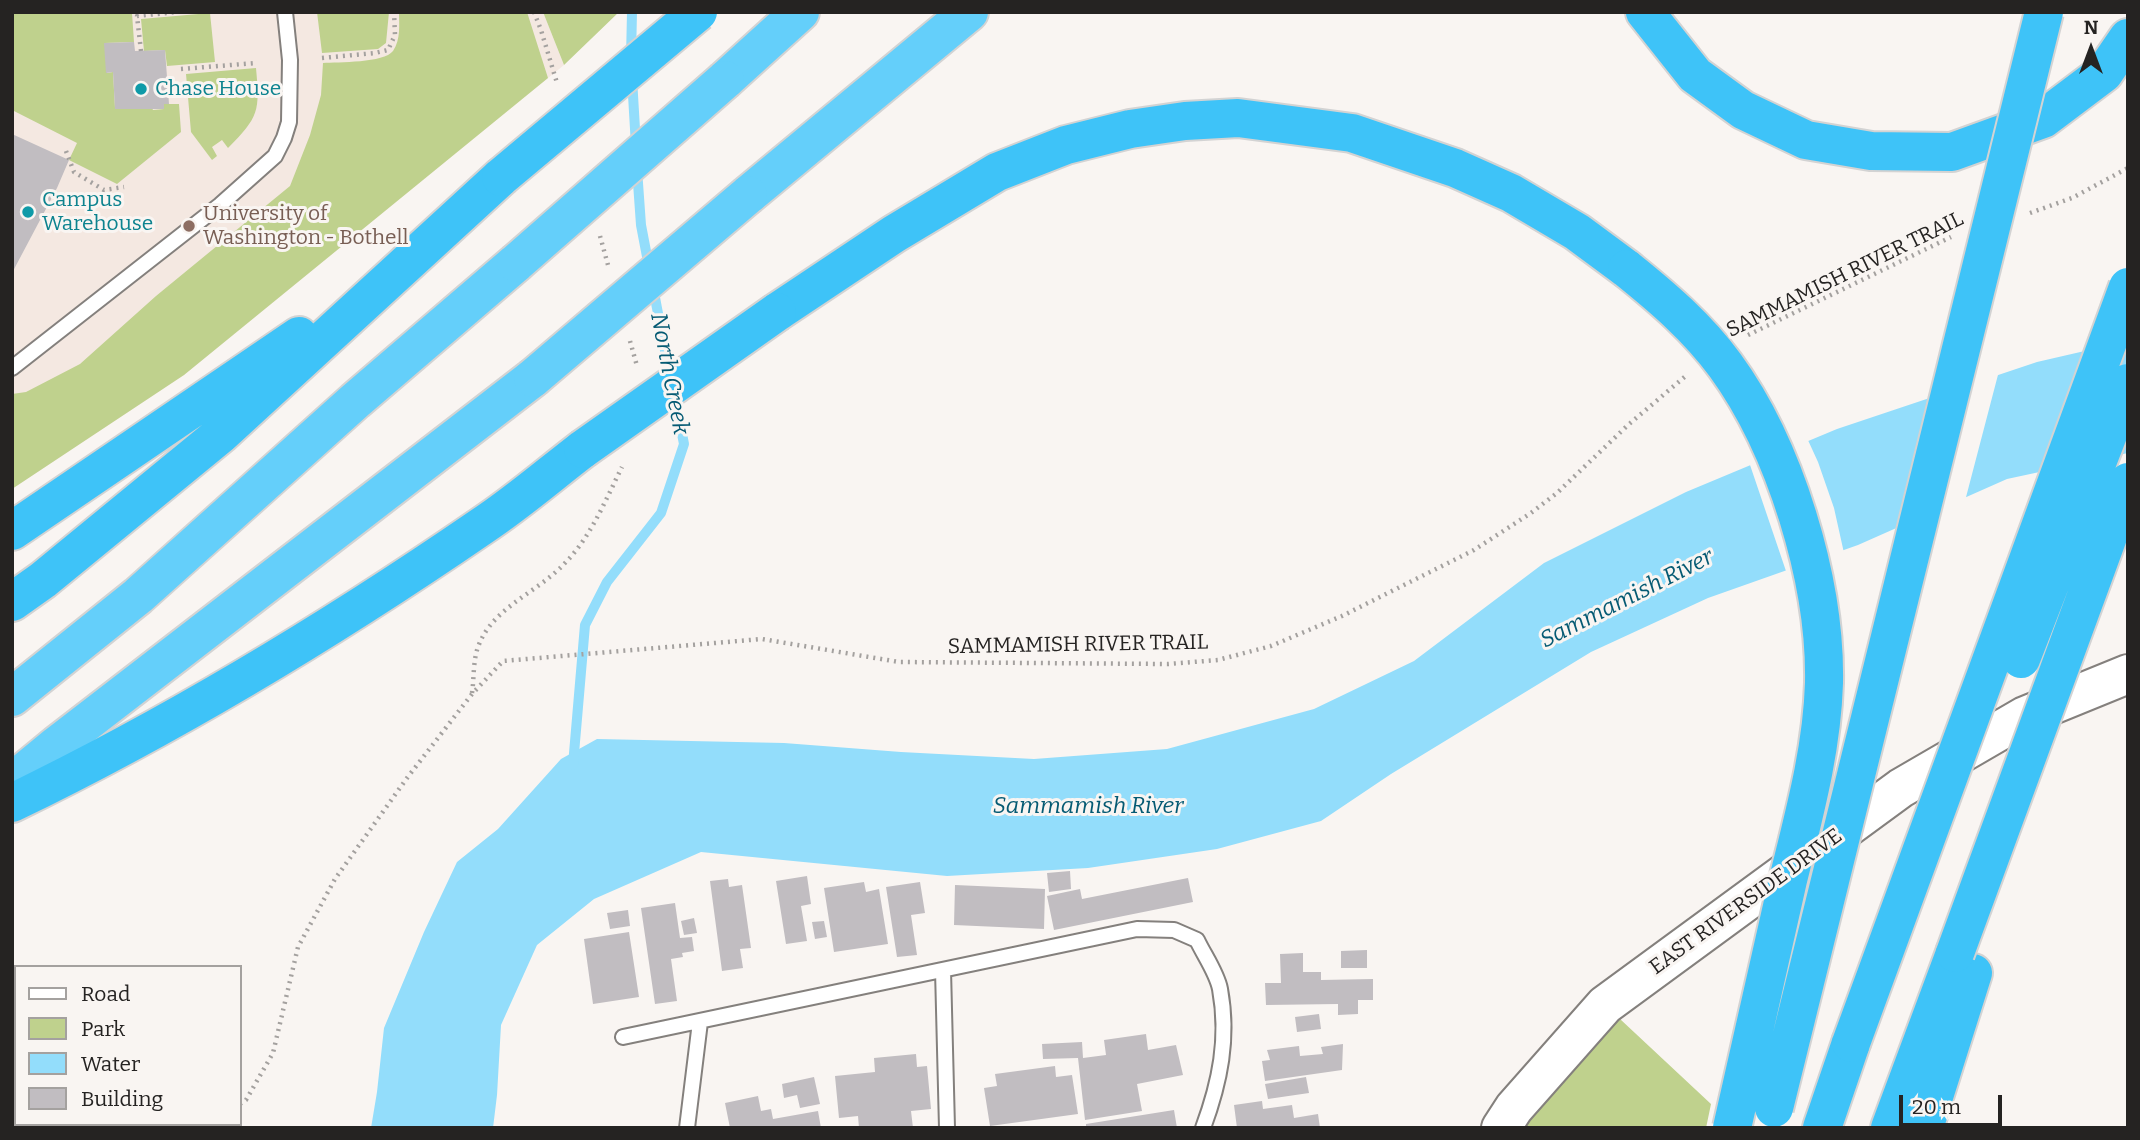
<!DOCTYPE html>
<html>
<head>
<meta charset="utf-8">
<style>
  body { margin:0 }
  #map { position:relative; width:2140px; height:1140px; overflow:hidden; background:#f9f5f2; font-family:Bitter,serif }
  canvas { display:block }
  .frame { position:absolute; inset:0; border:14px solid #252322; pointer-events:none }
  .legend { position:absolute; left:14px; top:965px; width:228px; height:161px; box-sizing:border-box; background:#f9f5f2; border:2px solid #a4a19f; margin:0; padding:9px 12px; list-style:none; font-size:21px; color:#252322 }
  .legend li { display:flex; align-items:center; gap:14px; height:35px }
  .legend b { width:35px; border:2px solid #a4a19f }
  .north { position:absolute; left:2056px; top:14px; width:70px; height:70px; -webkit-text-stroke:5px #f9f5f2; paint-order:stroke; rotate:0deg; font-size:19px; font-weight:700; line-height:28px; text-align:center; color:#252322 }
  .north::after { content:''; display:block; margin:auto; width:24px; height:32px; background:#252322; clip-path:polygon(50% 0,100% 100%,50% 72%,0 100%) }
  .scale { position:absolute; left:1899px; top:1095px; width:103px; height:32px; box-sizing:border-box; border:4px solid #252322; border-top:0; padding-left:9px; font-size:21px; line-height:24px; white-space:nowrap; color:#252322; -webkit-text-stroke:5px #f9f5f2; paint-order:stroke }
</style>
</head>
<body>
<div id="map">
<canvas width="2140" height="1140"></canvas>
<div class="frame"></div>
<ul class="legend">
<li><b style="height:9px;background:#fff"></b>Road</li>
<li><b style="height:19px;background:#bfd18d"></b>Park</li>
<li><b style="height:19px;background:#93ddfb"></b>Water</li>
<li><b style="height:19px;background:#c1bdc1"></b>Building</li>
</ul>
<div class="north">N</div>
<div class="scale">20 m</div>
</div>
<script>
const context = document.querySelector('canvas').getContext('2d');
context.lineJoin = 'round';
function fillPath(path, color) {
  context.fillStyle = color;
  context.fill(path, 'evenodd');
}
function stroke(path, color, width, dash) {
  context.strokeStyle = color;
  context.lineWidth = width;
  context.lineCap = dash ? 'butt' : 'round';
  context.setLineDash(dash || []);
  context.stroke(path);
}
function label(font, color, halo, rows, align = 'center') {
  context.font = font + ' Bitter,serif';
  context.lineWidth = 6;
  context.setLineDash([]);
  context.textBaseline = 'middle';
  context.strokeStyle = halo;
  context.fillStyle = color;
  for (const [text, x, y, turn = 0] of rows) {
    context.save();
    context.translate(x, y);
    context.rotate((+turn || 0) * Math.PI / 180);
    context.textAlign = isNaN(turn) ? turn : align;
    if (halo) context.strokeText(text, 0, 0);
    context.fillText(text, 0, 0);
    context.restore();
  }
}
const built = new Path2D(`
  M12,12H543L564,65L184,375L12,489Z`);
const green = new Path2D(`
  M12,12H134L132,13L134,42L105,43L107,73L113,72L115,108H152L153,110L164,109V104H179L181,132L117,184L69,160L77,143L12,110Z
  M317,12H389L386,43L378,49L322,53Z
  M399,12H527L548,78L184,375L12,489V394L26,392L80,364L156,296L290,186L310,135L321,95L323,63C338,62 384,63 393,51C401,39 399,25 399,12Z
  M543,12H619L564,65Z
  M210,13L215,62L167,66L165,50L144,51L141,19Z
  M256,68C260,111 259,117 228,148L222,140L212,147L217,156L212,160L191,132L186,74Z
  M1605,1005L1711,1104L1706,1128H1501Z`);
const water = new Path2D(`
  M2128,341V453L2007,479L1858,545L1708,598L1591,652L1391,774L1321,821L1217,849L1088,868L947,876L701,852L594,899L537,945L501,1025L497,1095L493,1128H371L377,1092L384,1028L424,932L457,862L498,829L561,759L597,739L784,743L901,752L1034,759L1167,749L1314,709L1414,661L1544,563L1686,492L1837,429L2037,362Z`);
const pier = new Path2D(`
  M1999,371L1965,501L1899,530L1936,392Z
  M1807,438L1818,462L1834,508L1844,553L1787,574L1749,462Z`);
const stream = new Path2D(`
  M631,58L632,12
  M632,78L636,146
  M637,169L641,225L649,267
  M653,287L670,377
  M573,765L585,625L607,582L661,513L684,444L674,393`);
const building = new Path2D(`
  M134,42L135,51L165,50L169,104H164V109H115L113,72L106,73L104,43Z
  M12,134L69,160L57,188L12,273Z
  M1070,871L1071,889L1049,892L1047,873Z
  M807,876L811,904L801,906L807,941L786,944L776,881Z
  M1188,878L1193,902L1054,930L1047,896L1080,889L1082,899Z
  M728,879L729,887L742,885L751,948L740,949L743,968L722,971L710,881Z
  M864,882L866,892L879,889L888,944L834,952L824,888Z
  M920,882L925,913L911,915L917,955L897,957L886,887Z
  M955,885L1045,889L1044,929L954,925Z
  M675,903L680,938L692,937L694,951L682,953L683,957L671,959L677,1001L655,1004L641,908Z
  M628,910L630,926L610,929L607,913Z
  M694,918L697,933L684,935L681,921Z
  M824,921L827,937L815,939L812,922Z
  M629,932L639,997L593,1004L584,939Z
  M1367,950V968H1341V951Z
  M1303,953V972H1321V980L1373,979V1000H1358V1014L1338,1015V1004L1266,1005L1265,983H1281L1280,954Z
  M1319,1014L1321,1029L1297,1032L1295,1017Z
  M1146,1034L1148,1050L1176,1045L1183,1075L1137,1084L1142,1111L1085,1120L1078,1058L1043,1059L1042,1044L1082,1042L1083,1058L1106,1055L1104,1040Z
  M1343,1044L1342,1070L1265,1081L1262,1061L1270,1060L1267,1050L1299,1046L1300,1056L1323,1054L1321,1047Z
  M916,1054L917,1067L927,1066L931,1109L911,1111L913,1128H859L858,1116L839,1118L835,1076L875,1072L874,1058Z
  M1055,1066L1056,1077L1072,1075L1078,1114L990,1126L984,1088L997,1086L995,1074Z
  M814,1077L820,1104L800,1108L797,1095L784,1098L782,1084Z
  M1306,1077L1309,1093L1268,1099L1265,1084Z
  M758,1096L761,1111L771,1109L773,1119L818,1111L821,1128H730L725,1103Z
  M1262,1101L1263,1109L1292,1105L1294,1118L1318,1114L1320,1128H1237L1234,1105Z
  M1174,1110L1177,1128H1086V1124Z`);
const path = new Path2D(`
  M534,12L541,30L557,83
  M141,51L137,16L177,12
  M322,58L375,53L388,50L395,35L394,12
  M181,69L256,63
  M66,151L74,172L104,190L124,187
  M2030,213L2072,198L2128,168
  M600,236L608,265
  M1748,335L1951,237
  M630,341L637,366
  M472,693C474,680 473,664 477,650C490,608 536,594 564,564C591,537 605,501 622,467
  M240,1104L246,1100L273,1053L298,947L335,879L407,778L472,694L503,661L762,639L899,662L1168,664L1218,660L1271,646L1342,616L1474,550L1531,513L1557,493L1628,425L1688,374
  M202,1128L207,1124`);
const service = new Path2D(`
  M12,368L220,205L275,156L284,138L289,122L290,60L285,12
  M943,970L947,1128
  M623,1037L1137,929L1174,930L1197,940C1204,955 1217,973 1220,989C1229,1038 1220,1082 1203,1128
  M687,1128L700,1022`);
const secondary = new Path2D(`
  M1501,1128L1514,1108L1605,1005L1901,788L2025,716L2128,674`);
const trunk = new Path2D(`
  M725,80L800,12
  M748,195L969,12
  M12,697L138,596L355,401L516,263
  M12,782L57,745L533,378`);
const motorway = new Path2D(`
  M1645,12L1695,75L1743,110L1806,140L1871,151L1952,152L2043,119L2104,73L2128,38
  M777,312L894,234L997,172L1066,145L1130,129L1185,121L1238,118L1352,133L1455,168L1511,193L1577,232L1627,269
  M12,531L299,336
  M12,602L43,580L221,434L501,177
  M12,803C175,724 332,629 482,526C517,503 549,475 583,449
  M1822,1128L1851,1043
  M1890,1128L1955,953
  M1924,1128L1973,973`);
const trunkBridge = new Path2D(`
  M516,263L725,80
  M533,378L748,195`);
const motorwayBridge = new Path2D(`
  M501,177L698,12
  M1627,269C1663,298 1697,327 1725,365C1785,447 1826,581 1824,683C1822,750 1804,815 1788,880C1769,963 1751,1045 1732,1128
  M583,449L777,312
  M2021,659L2128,383
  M1955,953L2128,482
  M1851,1043L2128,287
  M1774,1108L2044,12`);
const markers = [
  [141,89,7,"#0f9aa8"],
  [28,212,7,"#0f9aa8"],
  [189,226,7,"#8d6e63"]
];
const cultureNames = [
  ["Chase House",155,89],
  ["Campus",42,200],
  ["Warehouse",42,224]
];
const educationNames = [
  ["University of",203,214],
  ["Washington - Bothell",203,238]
];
const streetNames = [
  ["SAMMAMISH RIVER TRAIL",1845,275,-26],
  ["SAMMAMISH RIVER TRAIL",1078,645,-1],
  ["EAST RIVERSIDE DRIVE",1746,902,-36]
];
const waterNames = [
  ["North Creek",669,374,79],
  ["Sammamish River",1627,599,-27],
  ["Sammamish River",1088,807]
];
fillPath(built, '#f4e8e1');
fillPath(green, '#bfd18d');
fillPath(water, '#93ddfb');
fillPath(pier, '#f9f5f2');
stroke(stream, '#93ddfb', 10);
fillPath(building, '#c1bdc1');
stroke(service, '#84807d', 18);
stroke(secondary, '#84807d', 42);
stroke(trunk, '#d3d3d3', 42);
stroke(motorway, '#d3d3d3', 42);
stroke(path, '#a4a19f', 4.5, [2, 5]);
stroke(service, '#fff', 14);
stroke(secondary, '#fff', 38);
stroke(trunk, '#64cffa', 38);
stroke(motorway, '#3ec3f8', 38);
stroke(trunkBridge, '#d3d3d3', 42, []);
stroke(motorwayBridge, '#d3d3d3', 42, []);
stroke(trunkBridge, '#64cffa', 38);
stroke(motorwayBridge, '#3ec3f8', 38);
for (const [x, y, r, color] of markers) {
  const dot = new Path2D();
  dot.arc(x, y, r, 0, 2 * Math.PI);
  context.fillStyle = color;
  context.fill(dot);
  stroke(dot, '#f9f5f2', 2.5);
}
label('21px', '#0d838f', '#f9f5f2', cultureNames, 'left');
label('21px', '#785e54', '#f9f5f2', educationNames, 'left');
label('21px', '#252322', '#f9f5f2', streetNames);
label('italic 23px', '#055a73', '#f9f5f2', waterNames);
</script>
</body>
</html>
